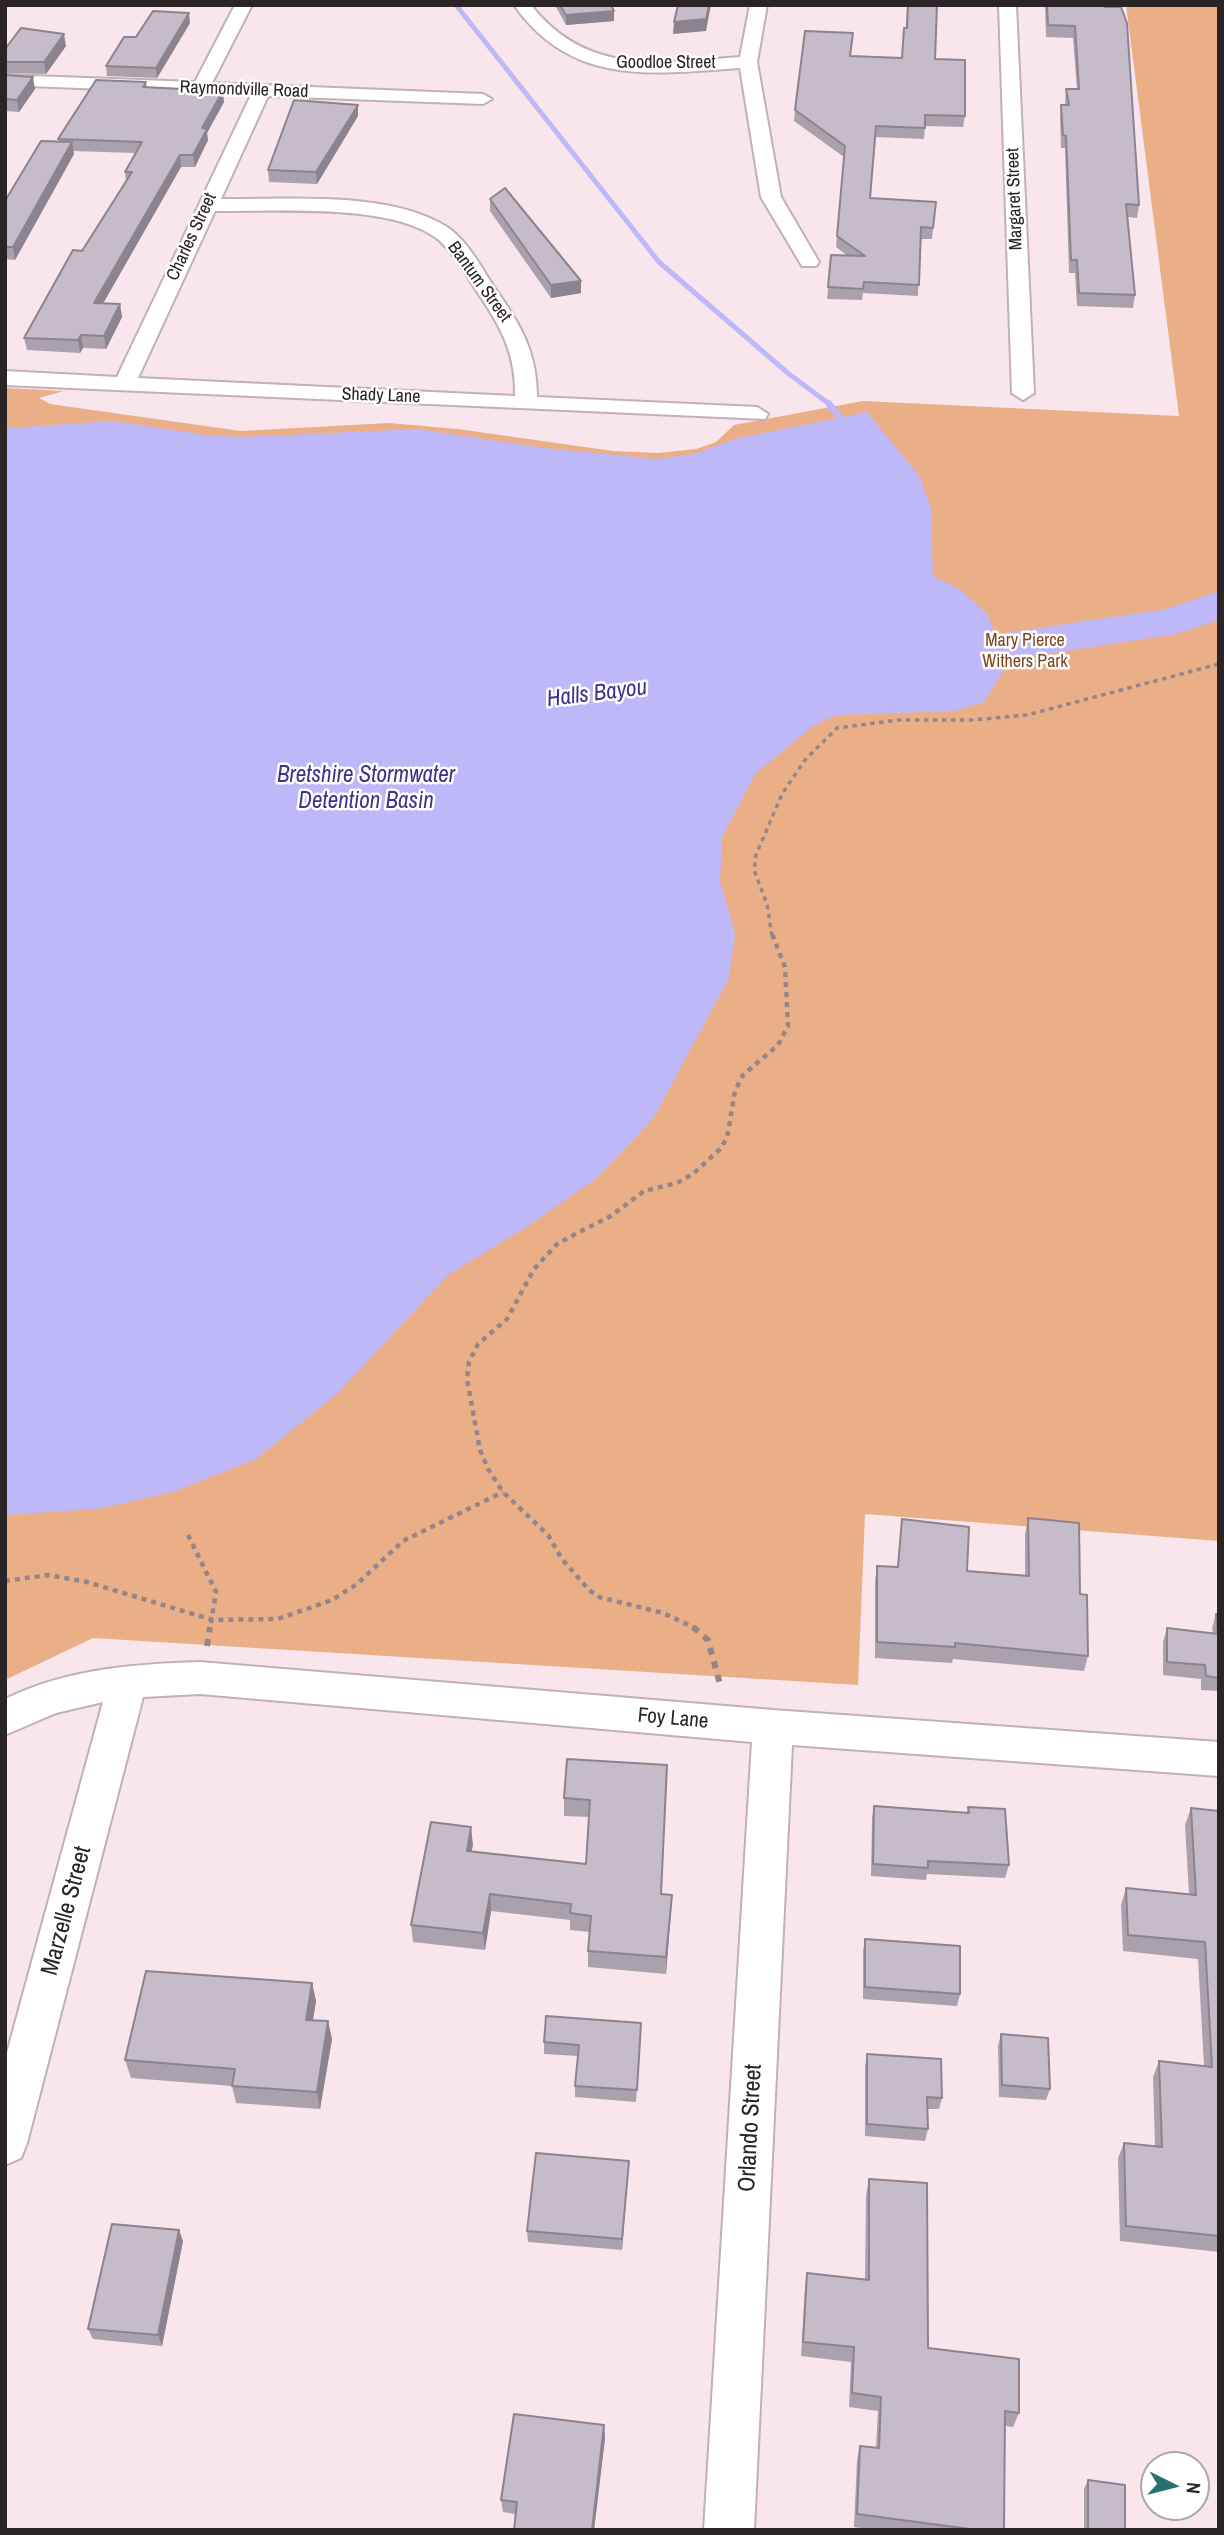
<!DOCTYPE html>
<html>
<head>
<meta charset="utf-8">
<style>
  body { margin:0 }
  #map { position:relative; width:1224px; height:2535px; overflow:hidden; background:#f9e6ed; font-family:"Archivo Narrow",sans-serif }
  canvas { display:block }
  .frame { position:absolute; inset:0; border:7px solid #2a2426; pointer-events:none }
  .north { position:absolute; left:1140px; top:2451px; width:70px; height:70px; box-sizing:border-box; background:#fff; border:2px solid #aaa7a8; border-radius:50%; rotate:96deg; font-size:19px; font-weight:700; line-height:28px; text-align:center; color:#2a2426 }
  .north::after { content:''; display:block; margin:auto; width:24px; height:32px; background:#277170; clip-path:polygon(50% 0,100% 100%,50% 72%,0 100%) }
</style>
</head>
<body>
<div id="map">
<canvas width="1224" height="2535"></canvas>
<div class="frame"></div>
<div class="north">N</div>
</div>
<script>
const context = document.querySelector('canvas').getContext('2d');
context.lineJoin = 'round';
function fillPath(path, color) {
  context.fillStyle = color;
  context.fill(path, 'evenodd');
}
function stroke(path, color, width, dash) {
  context.strokeStyle = color;
  context.lineWidth = width;
  context.lineCap = dash ? 'butt' : 'round';
  context.setLineDash(dash || []);
  context.stroke(path);
}
function label(font, color, halo, rows, align = 'center') {
  context.font = font + ' "Archivo Narrow",sans-serif';
  context.lineWidth = 5;
  context.setLineDash([]);
  context.textBaseline = 'middle';
  context.strokeStyle = halo;
  context.fillStyle = color;
  for (const [text, x, y, turn = 0] of rows) {
    context.save();
    context.translate(x, y);
    context.rotate((+turn || 0) * Math.PI / 180);
    context.textAlign = isNaN(turn) ? turn : align;
    if (halo) context.strokeText(text, 0, 0);
    context.fillText(text, 0, 0);
    context.restore();
  }
}
const green = new Path2D(`
  M1126,5H1219V1541L865,1514L858,1685L93,1638L5,1680V388L64,391L39,398L50,404L241,431L389,423L458,429L613,451L658,453L696,449L716,442L734,425L863,401L1179,416Z`);
const water = new Path2D(`
  M867,412L920,477L931,510L933,576L961,590L988,615L1006,667L984,702L955,711L836,715L813,726L755,774L722,837L720,881L735,933L729,978L653,1119L597,1178L528,1226L448,1275L338,1393L256,1459L173,1492L97,1509L5,1515V428L114,421L206,435L244,437L417,429L545,448L656,459L695,454L734,439Z`);
const streamFar1 = new Path2D(`
  M456,5L659,262L789,374L832,406`);
const stream = new Path2D(`
  M829,404L847,426`);
const river = new Path2D(`
  M1219,591V620L1176,634L918,674L902,670L895,660L902,650L918,646L1167,609Z`);
const pathFar2 = new Path2D(`
  M772,936L767,904L754,870L756,855L782,794L805,760L837,728L898,720H972L1027,715L1219,664`);
const pathFar1 = new Path2D(`
  M188,1535L216,1592L210,1629
  M5,1581L48,1575L87,1582L213,1620L278,1619L332,1600L357,1584L403,1541L503,1492
  M697,1629L663,1613L599,1597L589,1590L562,1559L548,1535L503,1492L488,1469L480,1450L467,1379L469,1362L478,1344L507,1319L534,1269L558,1243L611,1216L644,1191L677,1183L693,1174L720,1149L727,1138L735,1091L743,1075L778,1045L788,1026L785,967L772,934`);
const path = new Path2D(`
  M693,1627L708,1640L721,1688
  M207,1646L210,1627`);
const minor = new Path2D(`
  M235,5H252L212,83L483,94L492,99L483,104L268,96L221,199C287,200 388,190 447,227C469,242 482,269 496,290C521,325 537,353 537,397L757,407L768,414L765,419L5,385V371L117,377L251,95L5,85V75L195,82ZM215,211C273,212 395,202 440,241C456,256 466,275 478,293C501,327 516,354 515,396L138,378Z
  M514,5H531C586,76 660,63 740,57L750,5H767L757,62L781,197L819,262L816,266H802L761,197L740,68C651,74 572,87 514,5Z
  M999,5H1016L1034,393L1023,400L1012,393Z
  M200,1662L773,1710L1219,1742V1776L792,1745L754,2530H704L752,1742L200,1694L143,1697L27,2143L21,2158L5,2165V2060L103,1702L56,1713L5,1735V1699C67,1669 133,1664 200,1662Z`);
const wall = new Path2D(`
  M555,5H611L614,21L566,25Z
  M907,5H937L935,59L965,116L963,127L925,126L924,139L875,137L870,198L936,202L932,239H920L918,296L863,293L862,300L827,299L831,255L848,256L836,247L844,157L794,121L795,110L902,58L906,28Z
  M1045,5H1105L1139,205L1137,218L1128,217L1135,295L1133,308L1077,306L1075,273H1069L1065,148H1061L1060,117L1061,105H1065L1066,89H1077L1073,38L1046,37Z
  M190,23L157,78L107,76L106,66L136,37Z
  M66,46L46,74L5,73V49Z
  M5,75L35,89L19,112L5,111Z
  M146,82L147,87L224,102L207,133L208,140L195,167H181L103,303L120,304L122,317L106,349L83,348L80,353L27,350L24,338L82,251L126,181L125,172L135,153L73,151L74,154L15,260L5,259V201L59,141L58,139Z
  M358,116L317,184L269,182L268,170Z
  M490,199L581,293L551,298L490,211Z
  M1028,1518L1080,1594L1088,1656L1084,1671L953,1659L952,1663L875,1658V1581L877,1566L897,1567L902,1519L967,1571L1025,1576V1534Z
  M1216,1614L1219,1615V1691L1201,1690V1679L1163,1675V1642L1167,1628L1213,1633L1212,1628Z
  M567,1759L661,1894L672,1895L666,1974L588,1967V1951L590,1932L570,1930V1920L491,1911L485,1950L413,1942L411,1925L473,1845L471,1852L586,1864L589,1817L564,1816V1798Z
  M874,1806L967,1813L968,1807L1009,1865L1005,1878L927,1874L926,1880L871,1876L872,1818Z
  M1191,1808L1219,1811V2252L1120,2241L1118,2158L1124,2143L1155,2146L1153,2077L1159,2061L1204,2066L1198,1959L1123,1951L1121,1905L1126,1888L1189,1894L1185,1825Z
  M865,1939L960,1994L957,2006L863,1999V1951Z
  M312,1983L316,2001L313,2020L332,2039L320,2109L236,2103L232,2086L131,2078L125,2060Z
  M1001,2034L1050,2089L1046,2100L999,2097L998,2046Z
  M641,2035L636,2102L575,2097V2086L578,2056L544,2054V2042Z
  M867,2054L942,2098L939,2109H927L928,2129L925,2141L865,2136V2066Z
  M629,2161L622,2250L528,2242L527,2231Z
  M869,2179L928,2348L1019,2413L1013,2427L1005,2426L1004,2530H874L854,2527L857,2460L860,2446L876,2448L878,2411L849,2407L851,2362L801,2356L805,2288L807,2273L865,2279L866,2195Z
  M183,2241L162,2346L93,2339L88,2329Z
  M604,2425L605,2438L594,2530H514L515,2514L503,2512L501,2500Z
  M1088,2480L1125,2530H1084V2489Z`);
const shadedWall = new Path2D(`
  M709,5H711L706,31L673,34L674,22Z
  M614,11V21L566,25V15Z
  M189,13L190,23L157,78L156,68Z
  M64,34L66,46L46,74L44,62Z
  M33,77L35,89L19,112L17,100Z
  M223,91L224,102L207,133L208,140L195,167L193,155L202,128Z
  M358,105V116L317,184L316,172Z
  M72,142L74,154L15,260L13,247Z
  M180,155L181,167L96,316L94,303Z
  M581,281V293L551,298V285Z
  M120,304L122,317L106,349L104,336Z
  M81,335L83,348L80,353L78,340Z
  M471,1827L473,1845L468,1868L467,1851Z
  M490,1894L491,1911L485,1950L483,1933Z
  M672,1895L671,1912L666,1974V1957Z
  M312,1983L316,2001L310,2037L306,2020Z
  M328,2021L332,2039L320,2109L317,2092Z
  M629,2161L628,2172L622,2250V2239Z
  M179,2230L183,2241L162,2346L158,2335Z
  M604,2425L605,2438L594,2530H592Z`);
const building = new Path2D(`
  M560,5H611L614,11L566,15Z
  M678,5H709L706,19L674,22Z
  M908,5H937L935,59L965,60V116L925,115V128L876,126L870,198L936,202L933,228L921,227L919,285L864,282L863,289L828,287L831,255L865,256L837,236L845,146L795,110L805,31L853,33L850,56L902,58L904,28H907Z
  M1047,5H1105V7H1121L1127,23L1139,205L1126,204L1135,295L1079,293L1077,260H1071L1066,136L1063,135L1061,105H1069L1066,89H1079L1075,26L1048,25Z
  M153,11L189,13L156,68L106,66L124,37H136Z
  M21,28L64,34L44,62H5V49Z
  M5,75L33,77L17,100L5,99Z
  M96,80L146,82L143,87L223,91L202,128L207,129L193,155H180L94,303L120,304L104,336L81,335L78,340L24,338L73,250L82,251L132,172H125L142,142L58,139Z
  M294,100L358,105L316,172L268,170Z
  M41,141L72,142L13,247H5V201Z
  M505,188L581,281L551,285L490,199Z
  M1028,1518L1079,1523L1080,1594L1087,1595L1088,1656L955,1643V1647L877,1642V1566L898,1567L902,1519L969,1527L967,1571L1029,1576Z
  M1216,1614L1219,1615V1678L1206,1676L1205,1665L1167,1662V1628L1218,1634Z
  M567,1759L667,1765L661,1894L672,1895L666,1957L588,1951L591,1916L570,1913L571,1904L490,1894L483,1933L411,1925L431,1822L471,1827L467,1851L586,1864L590,1800L564,1798Z
  M874,1806L969,1813L968,1807L1005,1809L1009,1865L928,1861V1868L873,1864Z
  M1191,1808L1219,1811V2236L1126,2226L1124,2143L1162,2147L1159,2061L1212,2067L1205,1942L1128,1935L1126,1888L1196,1895Z
  M865,1939L960,1946V1994L865,1987Z
  M146,1971L312,1983L306,2020L328,2021L317,2092L232,2086L235,2069L125,2060Z
  M546,2016L641,2023L637,2090L575,2086L579,2045L544,2042Z
  M1001,2034L1048,2038L1050,2089L1002,2085Z
  M867,2054L941,2059L942,2098L927,2097L928,2129L867,2124Z
  M536,2153L629,2161L622,2239L527,2231Z
  M869,2179L927,2183L928,2348L1019,2359V2413L1005,2411L1004,2530H977L857,2514L860,2446L879,2448L881,2397L852,2393L854,2347L803,2342L807,2273L869,2280Z
  M112,2224L179,2230L158,2335L88,2329Z
  M514,2414L604,2425L592,2530H514L517,2502L501,2500Z
  M1088,2480L1125,2485V2530H1088Z`);
const farStreetnames = [
  ["Goodloe Street",666,63],
  ["Raymondville Road",244,90,2],
  ["Margaret Street",1015,199,-92],
  ["Charles Street",192,237,-65],
  ["Bantum Street",479,282,54],
  ["Shady Lane",381,396,2]
];
const farParknames = [
  ["Mary Pierce",1025,641],
  ["Withers Park",1025,662]
];
const streetNames = [
  ["Foy Lane",673,1719,5]
];
const waterNames = [
  ["Halls Bayou",597,694,-7],
  ["Bretshire Stormwater",366,776],
  ["Detention Basin",366,802]
];
const nearStreetnames = [
  ["Marzelle Street",67,1911,-75],
  ["Orlando Street",751,2128,-87]
];
fillPath(green, '#ebaf87');
fillPath(water, '#beb8f9');
stroke(streamFar1, '#beb8f9', 5);
stroke(stream, '#beb8f9', 7);
fillPath(river, '#beb8f9');
stroke(minor, '#c1b0b7', 4);
stroke(pathFar2, '#93868b', 3.5, [4.5, 4.5]);
stroke(pathFar1, '#93868b', 4.5, [5, 5]);
stroke(path, '#93868b', 6, [7, 7]);
fillPath(minor, '#fff');
fillPath(wall, '#aaa1ad');
fillPath(shadedWall, '#8b838d');
fillPath(building, '#c6bbc9');
stroke(building, '#8b838d', 2);
label('18px', '#2a2426', '#fff', farStreetnames);
label('18px', '#794621', '#fff', farParknames);
label('21px', '#2a2426', '#fff', streetNames);
label('italic 23px', '#44308a', '#fff', waterNames);
label('24px', '#2a2426', '#fff', nearStreetnames);
</script>
</body>
</html>
